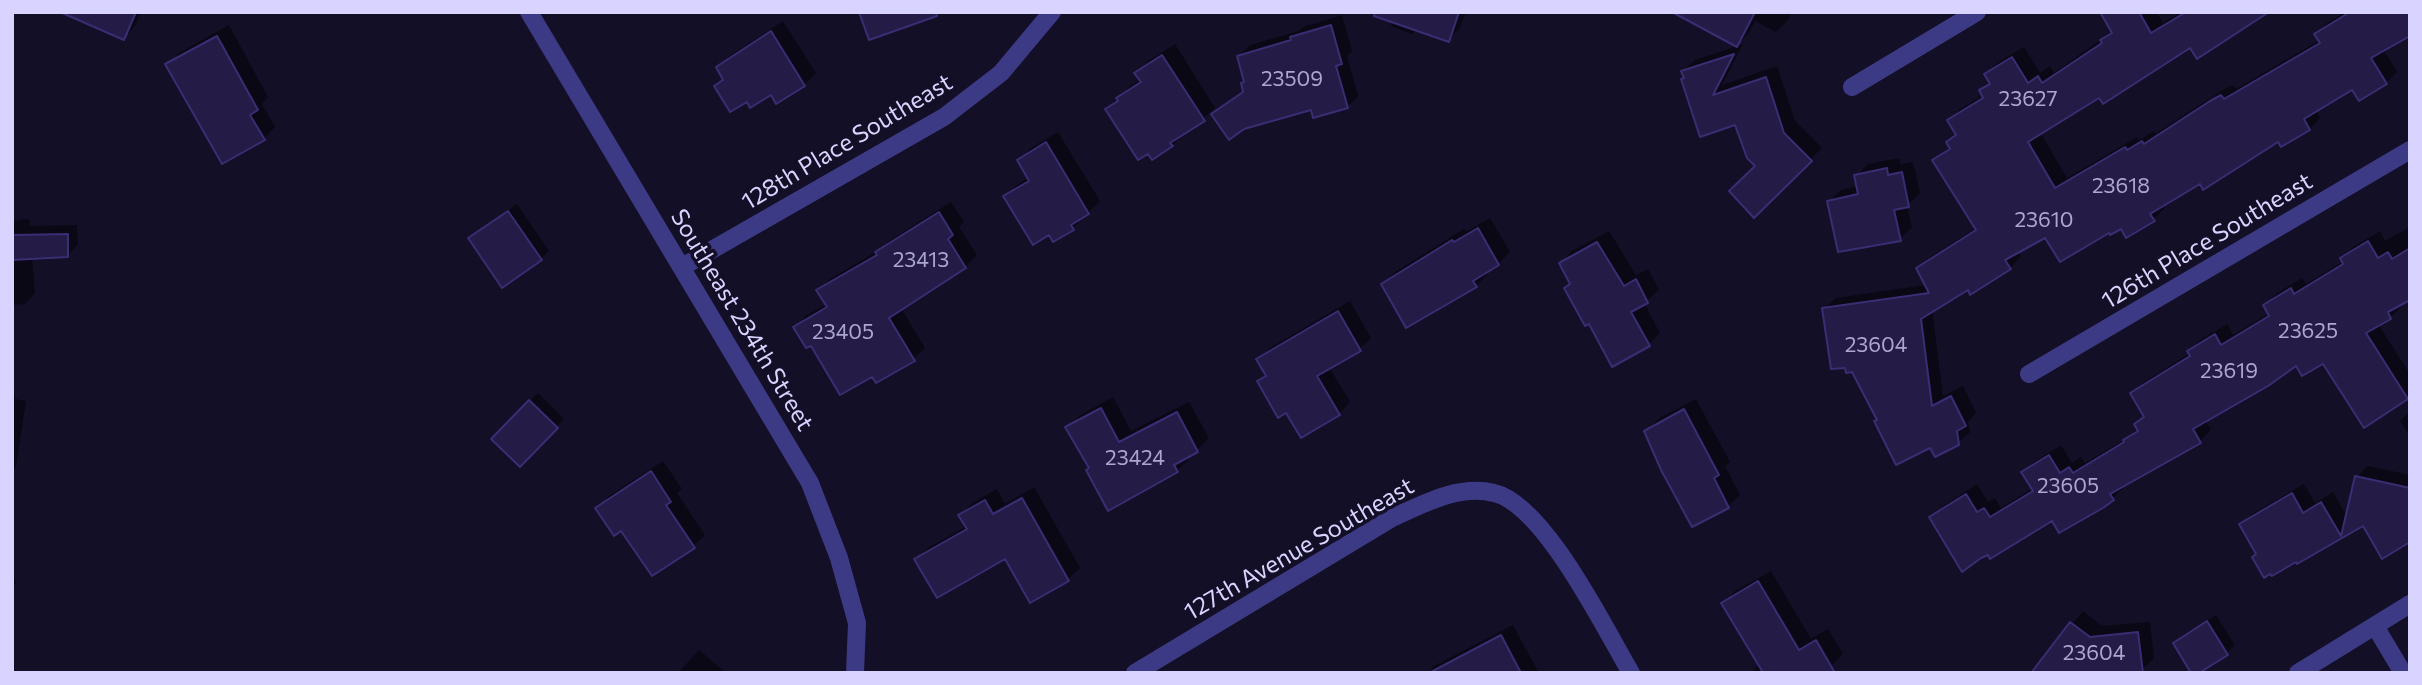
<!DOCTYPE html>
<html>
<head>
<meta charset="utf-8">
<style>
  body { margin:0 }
  #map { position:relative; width:2422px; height:685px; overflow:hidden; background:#130f26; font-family:Commissioner,sans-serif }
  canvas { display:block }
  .frame { position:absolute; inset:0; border:14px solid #d9d4ff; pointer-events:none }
</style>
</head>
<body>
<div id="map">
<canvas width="2422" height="685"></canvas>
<div class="frame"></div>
</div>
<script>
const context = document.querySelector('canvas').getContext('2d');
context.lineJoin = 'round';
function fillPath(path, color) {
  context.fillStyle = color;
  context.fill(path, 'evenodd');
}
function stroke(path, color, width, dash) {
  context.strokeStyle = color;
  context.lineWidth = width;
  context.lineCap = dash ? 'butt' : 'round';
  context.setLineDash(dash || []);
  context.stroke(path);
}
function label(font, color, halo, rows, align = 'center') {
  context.font = font + ' Commissioner,sans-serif';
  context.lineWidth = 7;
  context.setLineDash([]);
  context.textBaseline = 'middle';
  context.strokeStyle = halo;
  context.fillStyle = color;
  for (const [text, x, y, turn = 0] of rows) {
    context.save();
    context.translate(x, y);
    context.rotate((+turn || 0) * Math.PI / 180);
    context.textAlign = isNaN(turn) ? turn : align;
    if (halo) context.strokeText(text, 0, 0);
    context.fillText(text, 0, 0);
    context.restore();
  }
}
const shadow = new Path2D(`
  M64,12H141L135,26L123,38Z
  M1396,12H1466L1460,28L1448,40L1417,29L1412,34L1391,26Z
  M1702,12H1792L1788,20L1776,32L1755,21L1749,33L1737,45Z
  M2102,12H2156L2163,23L2181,12H2261L2191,46L2100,96L2040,132L2067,178L2137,137L2139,140L2154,131L2155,134L2223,90L2233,85L2236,89L2320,40L2316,34L2327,23L2345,12H2410V36L2384,50L2397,72L2386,83L2353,88L2316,110L2320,118L2309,129L2279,140L2200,182L2162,204L2165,208L2153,220L2122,226L2046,235L2018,251L2021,256L2010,268L1968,288L1932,310L1943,396L1963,386L1976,413L1968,422L1970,432L1958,443L1930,445L1824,309L1836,298L1926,285L1918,269L1930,257L1976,228L1935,160L1950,146L1948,142L1957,133L1949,120L1960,109L1983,95L1981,91L1990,81L1986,74L1997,63L2024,47L2040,73L2050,66L2054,73L2113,31Z
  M1342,15L1352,51L1347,56L1358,96L1347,107L1213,115L1224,104L1245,90L1246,81L1239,56L1250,45L1299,31L1303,27Z
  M783,21L816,73L804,85L747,99L716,86L724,78L718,67L730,56Z
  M229,25L268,97L262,104L275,127L263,139L167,65L179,53Z
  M1175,44L1215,108L1172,145L1107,109L1130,86L1141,79L1137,73L1148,61Z
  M1743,44L1722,85L1777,66L1795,121L1822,148L1754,215L1757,166L1736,123L1685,77L1683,71L1695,60Z
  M1058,132L1100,201L1072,229L1049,232L1006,196L1017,185L1029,177L1019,160L1031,148Z
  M1899,158L1900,164L1913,162L1920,193L1907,206L1912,227L1900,239L1829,201L1841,190L1858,186L1856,176L1868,164Z
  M951,202L964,222L959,227L977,255L965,267L901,308L925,348L913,359L873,374L812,344L796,327L807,315L827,304L819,290L830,279L881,249L889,241Z
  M517,204L549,251L541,259L470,238Z
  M1490,218L1510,252L1498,264L1486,271L1488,274L1476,286L1383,284L1395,272L1464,229L1466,232Z
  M29,219L30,226L77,225L78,245L68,255L32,257L35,293L25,304L12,305V221Z
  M2410,227V298L2400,304L2401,307L2390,318L2378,324L2410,374V396L2407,398L2323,361L2297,364L2205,420L2211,430L2200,441L2122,485L2124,487L2113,498L2052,518H1931L1942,507L1977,484L1988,502L1995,498L2001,508L2033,488L2023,473L2034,462L2061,445L2072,463L2081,457L2085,463L2127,438L2138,428L2136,424L2145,415L2132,394L2143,383L2190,353L2189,351L2200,340L2227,324L2233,335L2270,313L2265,305L2276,294L2302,278L2306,284L2344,261L2342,258L2353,247L2380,231L2385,241Z
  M1609,231L1636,275L1648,269L1659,290L1644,303L1660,333L1649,344L1572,283L1561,263L1572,251Z
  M1350,301L1371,338L1359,349L1329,367L1350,402L1339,414L1287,410L1259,381L1266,374L1258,360L1270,348Z
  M12,370L15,399L26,401L16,467L12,471Z
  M538,393L564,419L520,464L494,439Z
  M1113,397L1131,431L1189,402L1209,438L1197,450L1187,456L1189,459L1177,471L1091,468L1068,428L1079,416Z
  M1696,399L1730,462L1725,466L1740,495L1728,506L1693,525L1646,431L1658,419Z
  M2410,411V436L2400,421Z
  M663,461L682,489L677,493L705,535L693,546L598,508L609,496Z
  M2368,466L2410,475V540L2364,523L2298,562L2258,554L2241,524L2252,514L2304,484L2315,503L2333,492L2347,517L2357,477Z
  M1034,487L1080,568L1068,579L1006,556L917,560L928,548L967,526L961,515L972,503L997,489L1005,504Z
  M1771,571L1811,639L1828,629L1843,654L1831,666L1819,673H1751L1760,664L1724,603L1735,591Z
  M12,579L16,581L12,591Z
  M2083,611L2102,626L2150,622L2154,658L2142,670L2039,665Z
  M2216,615L2235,645L2227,653L2175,643L2183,635Z
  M1513,625L1539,673H1427L1434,666Z
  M699,650L726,673H678Z`);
const building = new Path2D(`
  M60,12H136L124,40Z
  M859,12H936L937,16L869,40Z
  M1375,12H1459L1449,42L1374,16Z
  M1672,12H1755L1737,47Z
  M2100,12H2139L2151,33L2186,12H2269L2197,59L2190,48L2103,104L2099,98L2028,142L2055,188L2125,147L2127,150L2142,141L2144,144L2210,101L2221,95L2224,99L2320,43L2314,34L2350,12H2410V36L2371,58L2387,84L2359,101L2352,90L2304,119L2310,130L2281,147L2278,142L2203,190L2200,184L2150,214L2155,221L2126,238L2121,229L2110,235L2109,233L2060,262L2045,238L2005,260L2011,269L1970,295L1968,290L1921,319L1932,406L1951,396L1966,426L1957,431L1959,445L1935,457L1930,448L1896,465L1874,421L1877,420L1852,372L1846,373L1845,368L1831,369L1822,308L1929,293L1916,268L1976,230L1932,160L1950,149L1946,142L1956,135L1947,120L1983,98L1979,90L1990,84L1984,74L2012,57L2028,83L2038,76L2042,83L2102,43L2100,40L2112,33Z
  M1331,25L1342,64L1336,66L1348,108L1313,118L1311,110L1244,129L1229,140L1211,114L1243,92L1241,83L1244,82L1237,56L1291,40L1290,37Z
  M771,31L805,86L776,104L771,95L750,108L747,102L730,112L714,86L723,80L716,67Z
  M217,36L258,110L250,115L265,140L222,164L165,64Z
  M1734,54L1713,95L1766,77L1784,133L1812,161L1754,218L1729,191L1755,166L1747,158L1735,125L1700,137L1681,79L1684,78L1681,71Z
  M1162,55L1205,121L1170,143L1173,146L1152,160L1148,154L1138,160L1105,109L1118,101L1116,98L1141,82L1134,73Z
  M1046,142L1089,214L1071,225L1074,230L1053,242L1049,235L1033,245L1003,196L1029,181L1017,160Z
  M1887,168L1888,175L1902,172L1909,207L1894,210L1901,241L1838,252L1827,201L1858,194L1854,175Z
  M508,211L542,260L502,288L468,238Z
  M939,212L953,235L948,239L966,268L889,318L915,361L876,383L872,377L840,395L811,346L806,348L793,327L827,307L816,290L877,255L875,252Z
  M1478,228L1499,265L1473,281L1477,287L1406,328L1381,284L1452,240L1454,242Z
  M68,234V257L12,260V235Z
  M2368,241L2378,258L2388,252L2392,259L2410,248V300L2388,312L2391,319L2366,333L2408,399L2364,428L2323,364L2302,376L2296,366L2268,386L2193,429L2201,443L2110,494L2114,500L2103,508L2059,533L2052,521L1990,559L1988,555L1981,558L1962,572L1929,517L1966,494L1977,512L1984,508L1990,517L2033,491L2021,472L2049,455L2060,473L2069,467L2073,473L2124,442L2123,440L2138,431L2134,424L2144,417L2130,393L2190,356L2187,351L2215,334L2221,345L2269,316L2263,305L2291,288L2294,294L2343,264L2340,258Z
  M1597,242L1624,286L1636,279L1648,303L1631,312L1650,346L1612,367L1589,324L1585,326L1564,288L1570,284L1559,263Z
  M1338,311L1361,351L1317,376L1340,415L1301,438L1286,413L1278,418L1257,381L1266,376L1256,359Z
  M529,400L558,428L520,467L491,439Z
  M1101,408L1119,442L1177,412L1198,452L1174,465L1178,472L1108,511L1086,470L1089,468L1065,427Z
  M1684,409L1719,475L1714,478L1729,508L1692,527L1661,470L1644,431Z
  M651,471L671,502L666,505L695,548L652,576L621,531L614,536L595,508Z
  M2355,476L2410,488V542L2382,559L2363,526L2297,564L2296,562L2272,576L2270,574L2264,578L2252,557L2256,554L2239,524L2292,493L2303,513L2321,502L2341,536Z
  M1022,498L1069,581L1030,603L1005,559L937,598L914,559L967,529L958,515L985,500L993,514Z
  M1758,581L1799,650L1816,640L1835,673H1759L1762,671L1721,603Z
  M2207,621L2228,655L2199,673H2191L2173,643Z
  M2070,622L2090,637L2138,632L2143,673H2031Z
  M1501,635L1521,673H1429Z`);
const minor = new Path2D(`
  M529,12L810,483L839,558L857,623L855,673
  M1852,87L1977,12
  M682,267L944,117L1001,73L1052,12
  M2029,374L2410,150
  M2375,626L2403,673
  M1135,673L1392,518C1423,504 1459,484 1494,493C1544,504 1605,629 1631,673
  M2298,673L2410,604`);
const numberNames = [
  ["23509",1292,79],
  ["23627",2028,99],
  ["23618",2121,186],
  ["23610",2044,220],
  ["23413",921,260],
  ["23625",2308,331],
  ["23405",843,332],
  ["23604",1876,345],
  ["23619",2229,371],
  ["23424",1135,458],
  ["23605",2068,486],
  ["23604",2094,653]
];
const streetNames = [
  ["128th Place Southeast",847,142,-31],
  ["126th Place Southeast",2207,241,-31],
  ["Southeast 234th Street",742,320,59],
  ["127th Avenue Southeast",1299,549,-30]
];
fillPath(shadow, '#0007');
fillPath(building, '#241b47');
stroke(building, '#3b2d73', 2);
stroke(minor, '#3d3a85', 18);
label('21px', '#aca6d1', null, numberNames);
label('24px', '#d9d4ff', '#130f26', streetNames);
</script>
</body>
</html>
